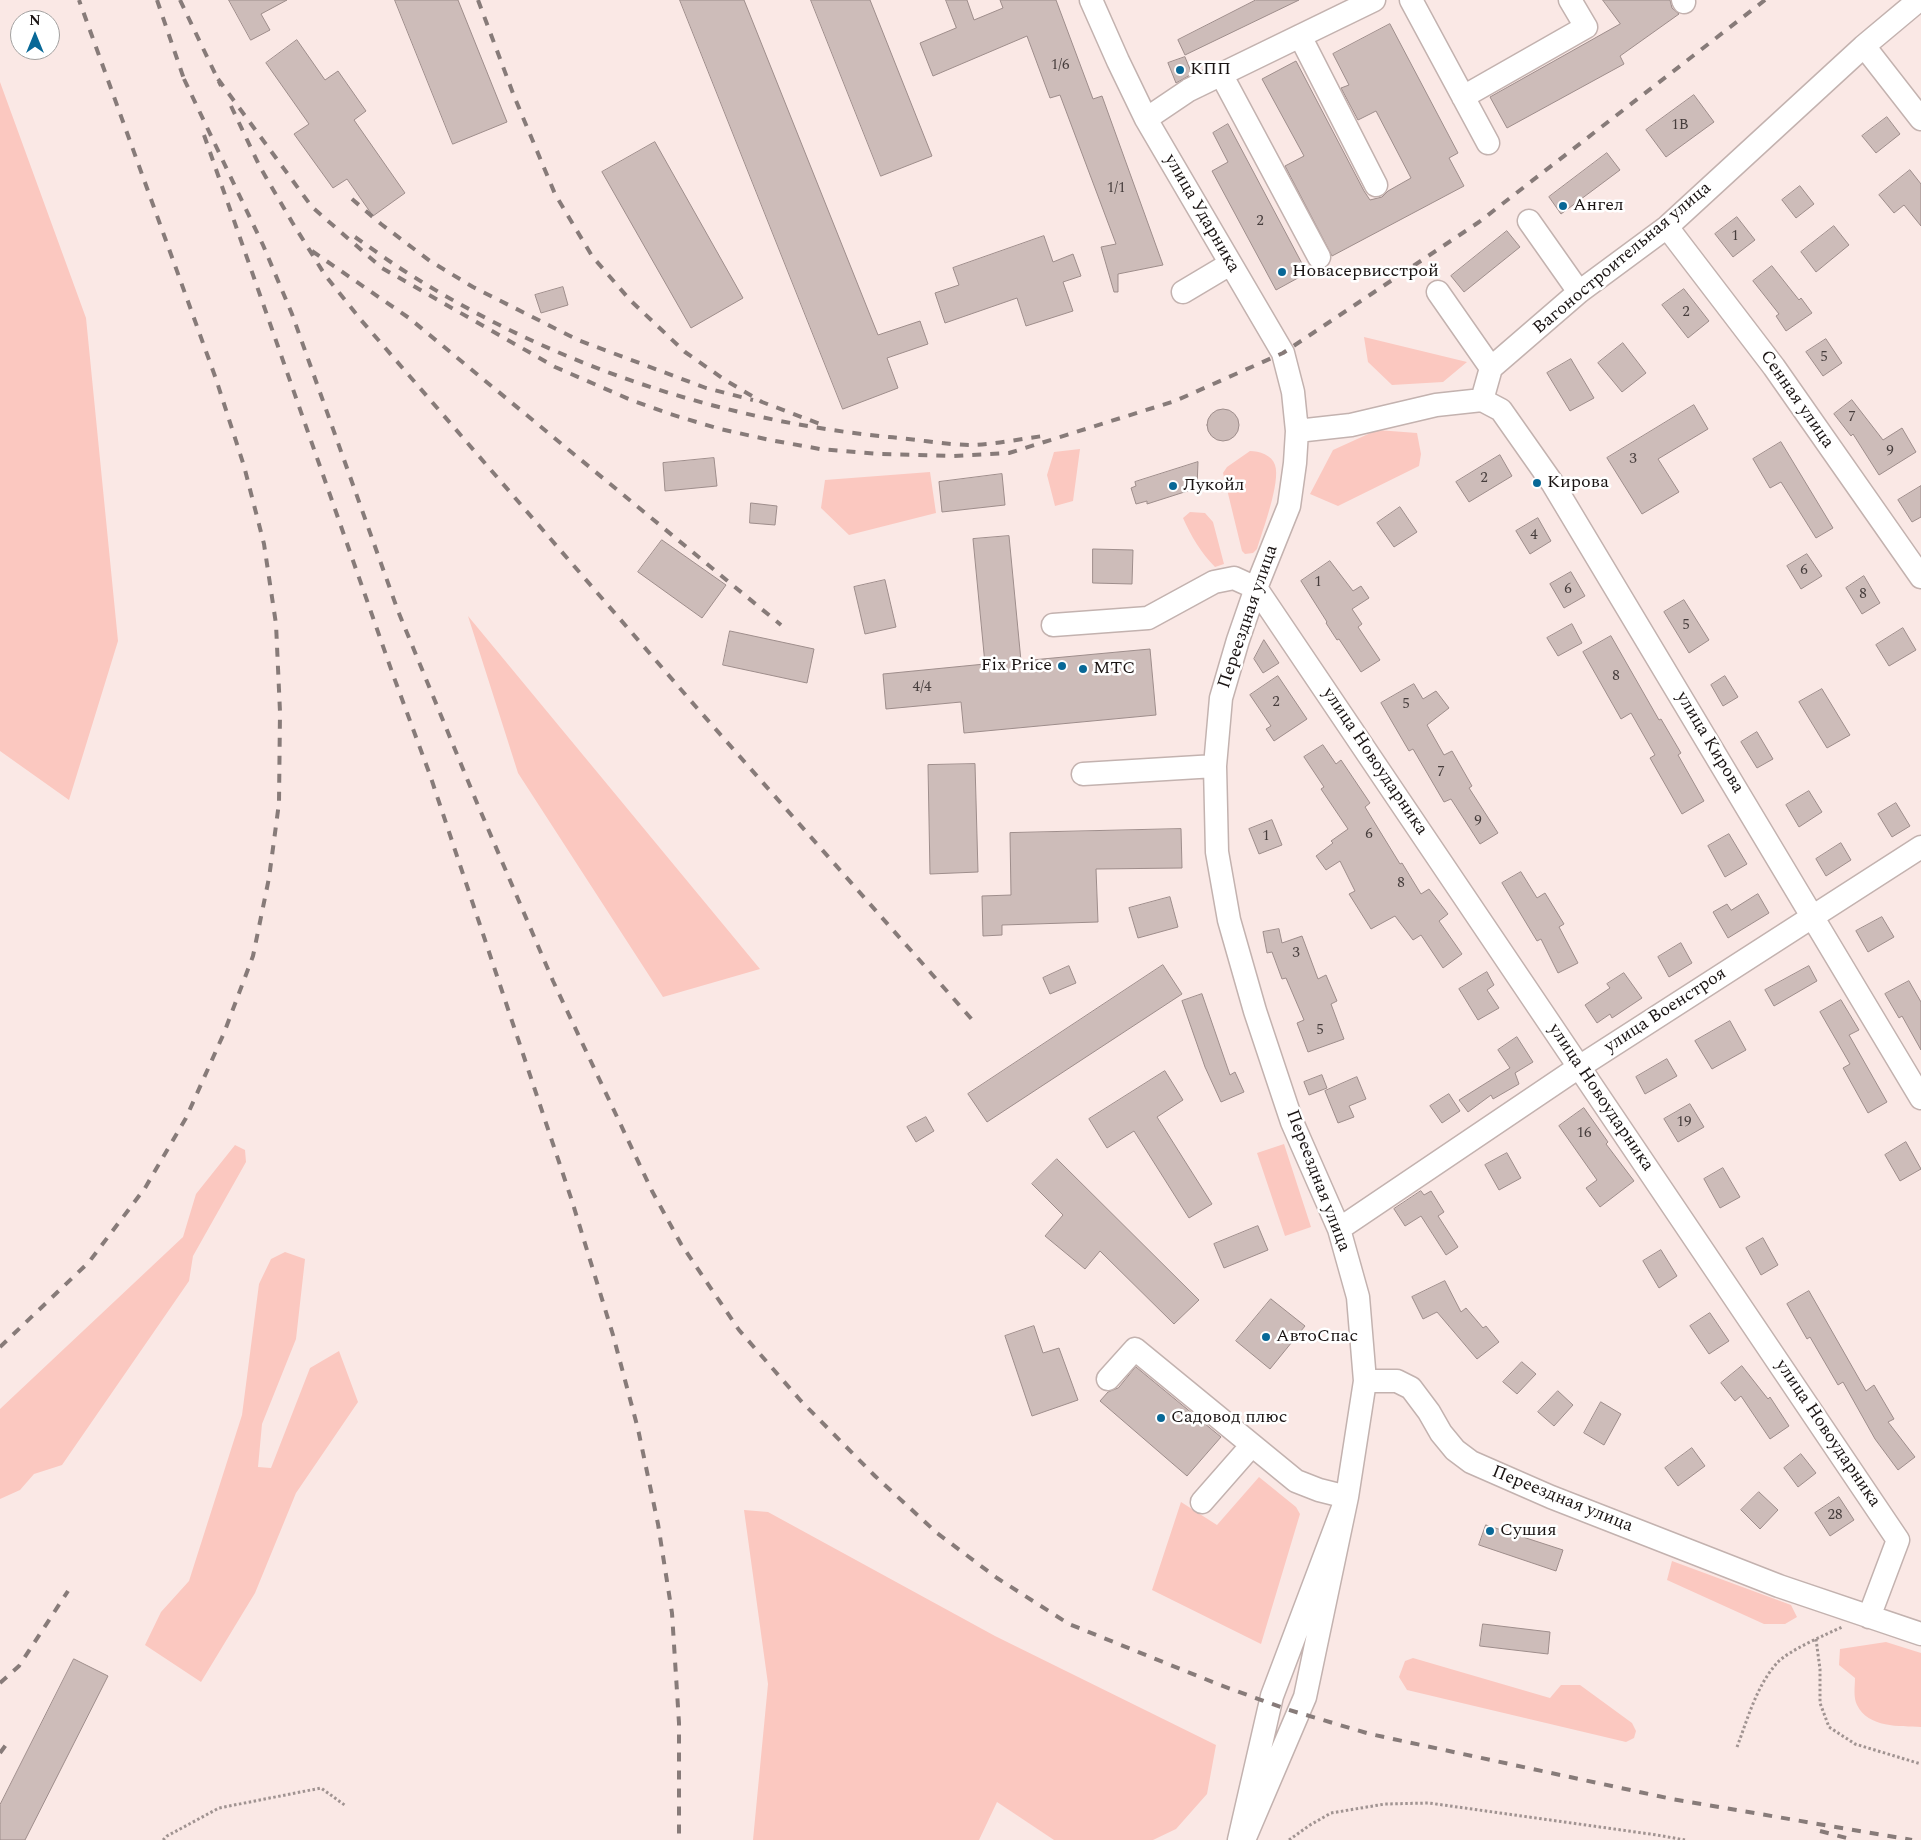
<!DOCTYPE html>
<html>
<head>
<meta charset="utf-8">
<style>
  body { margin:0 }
  #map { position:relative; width:1921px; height:1840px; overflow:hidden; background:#fae8e5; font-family:Spectral,serif }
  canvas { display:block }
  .north { position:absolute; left:10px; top:10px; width:50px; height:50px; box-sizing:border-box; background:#fff; border:1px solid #a3a1a0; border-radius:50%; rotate:0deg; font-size:14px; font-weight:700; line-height:20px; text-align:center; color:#191312 }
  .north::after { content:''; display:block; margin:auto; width:18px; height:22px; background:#086897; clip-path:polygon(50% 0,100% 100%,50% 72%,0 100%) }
</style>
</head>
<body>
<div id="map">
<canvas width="1921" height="1840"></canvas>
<div class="north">N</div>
</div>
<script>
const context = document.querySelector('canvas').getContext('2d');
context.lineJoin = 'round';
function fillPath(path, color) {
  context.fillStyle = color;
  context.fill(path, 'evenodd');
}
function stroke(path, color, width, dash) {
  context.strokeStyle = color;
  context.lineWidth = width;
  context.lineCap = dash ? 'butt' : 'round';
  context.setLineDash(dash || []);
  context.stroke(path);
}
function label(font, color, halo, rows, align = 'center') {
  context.font = font + ' Spectral,serif';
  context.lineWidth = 5;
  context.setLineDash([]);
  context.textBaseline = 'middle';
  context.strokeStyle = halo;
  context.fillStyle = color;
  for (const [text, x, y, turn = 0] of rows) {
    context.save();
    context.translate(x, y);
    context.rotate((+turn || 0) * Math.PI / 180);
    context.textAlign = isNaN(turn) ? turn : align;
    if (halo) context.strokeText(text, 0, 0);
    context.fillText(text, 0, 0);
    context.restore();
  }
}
const green = new Path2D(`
  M0,82L86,318L118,641L69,800L0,751Z
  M1364,337L1467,362L1443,382L1392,385L1368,362Z
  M1377,430L1417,433L1421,454L1419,466L1338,506L1310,494L1333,450Z
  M1080,449L1073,501L1055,506L1047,475L1054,452Z
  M1250,451C1259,451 1272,455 1275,465C1281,482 1262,532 1257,549L1253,553L1245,554L1242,551L1223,473L1227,467Z
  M930,472L936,513L849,535L821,508L825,480Z
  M1190,512L1205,513L1213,522L1224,564L1215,567C1201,553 1191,536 1183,518Z
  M468,616L760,969L663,997L518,773Z
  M1284,1144L1311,1227L1285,1236L1257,1153Z
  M235,1145L245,1150L246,1162L193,1256L189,1281L62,1465L34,1474L20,1490L0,1499V1409L183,1237L196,1194Z
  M285,1252L305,1259L296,1339L262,1424L258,1467L271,1468L310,1368L339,1351L358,1402L296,1493L255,1593L201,1682L145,1645L161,1612L189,1581L242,1415L259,1284L271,1259Z
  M1259,1477L1296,1507L1300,1514L1261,1644L1152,1590L1181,1502L1217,1525Z
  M744,1510L768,1512L995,1636L1216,1745L1207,1794L1176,1829L1153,1840H1054L997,1802L979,1840H753L768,1684Z
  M1672,1561L1791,1605L1797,1617L1785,1624H1764L1667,1580Z
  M1886,1642L1921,1653V1727C1900,1726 1868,1728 1857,1705C1853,1698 1855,1685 1855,1678L1839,1665L1840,1649Z
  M1413,1658L1550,1698L1561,1685H1580L1632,1723L1636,1731L1634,1738L1626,1742L1407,1690L1399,1677L1405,1661Z`);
const building = new Path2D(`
  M229,0H287L261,14L270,30L251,40Z
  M395,0H458L507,122L453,144Z
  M680,0H744L878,335L920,321L928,344L887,358L898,388L843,409Z
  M811,0H870L932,156L881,176Z
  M946,0H967L974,20L1003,8L1000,0H1056L1093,99L1102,96L1163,265L1118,274V292H1114L1101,247L1116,244L1060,95L1050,98L1027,36L933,76L920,43L956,28Z
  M1256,0H1299L1185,55L1178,40Z
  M1603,0H1670L1672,8L1679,14L1620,56L1624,64L1507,128L1490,97L1620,24Z
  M1390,24L1458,153L1449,158L1464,186L1332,256L1285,166L1304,156L1262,79L1296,61L1364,191L1370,200L1382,197L1388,191L1411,178L1376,111L1358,120L1341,88L1349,85L1333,54Z
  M297,40L325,80L338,71L366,111L354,120L405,193L373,216L347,179L333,188L294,134L309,124L266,63Z
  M1185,57L1192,74L1176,83L1168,63Z
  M1694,95L1714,122L1666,157L1646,130Z
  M1887,117L1900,134L1876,153L1862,136Z
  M1228,124L1307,273L1276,290L1212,171L1228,162L1213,133Z
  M655,142L743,298L691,328L602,172Z
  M1607,153L1620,170L1561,214L1549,197Z
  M1910,170L1921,184V226L1904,205L1894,213L1879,195Z
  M1800,186L1814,204L1796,218L1782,200Z
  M1737,217L1755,240L1733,257L1715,234Z
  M1834,226L1849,245L1816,272L1801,252Z
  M1507,231L1520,247L1464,292L1451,276Z
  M1044,236L1053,262L1073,254L1081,276L1063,282L1073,311L1026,326L1017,298L945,323L935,293L959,285L953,268Z
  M1772,266L1799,300L1801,298L1812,313L1786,331L1776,316L1779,314L1753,281Z
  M563,287L568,305L541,313L535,295Z
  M1684,289L1709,321L1688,338L1662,305Z
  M1826,339L1842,363L1823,376L1806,352Z
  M1623,343L1646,373L1622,392L1598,363Z
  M1571,359L1594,398L1570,411L1547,373Z
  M1852,400L1883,440L1902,428L1916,452L1879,475L1853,434L1851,436L1834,414Z
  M1694,405L1708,429L1658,459L1679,492L1642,514L1607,458Z
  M1207 425a16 16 0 1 1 32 0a16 16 0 1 1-32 0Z
  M1781,442L1833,528L1816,538L1781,482L1770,488L1753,459Z
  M1500,455L1512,476L1469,502L1456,482Z
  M714,458L717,486L665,491L663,463Z
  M1198,462L1197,488L1147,504V501L1136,504L1131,488L1136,486L1135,482Z
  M1002,474L1005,505L942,512L939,482Z
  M1921,486V517L1912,522L1898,500Z
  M751,503L777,506L775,525L750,523Z
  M1400,507L1417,532L1394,547L1377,523Z
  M1538,518L1551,541L1530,554L1516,531Z
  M1009,536L1021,661L1150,649L1156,715L964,733L961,702L886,709L883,674L985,664L973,539Z
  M662,540L726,585L702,618L638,572Z
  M1093,549L1133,550L1132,584L1093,583Z
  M1807,554L1822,576L1801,589L1787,566Z
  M1330,561L1353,591L1361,586L1369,598L1352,609L1362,624L1358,627L1380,660L1361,672L1339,639L1337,640L1326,623L1327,622L1301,581Z
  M1571,572L1585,596L1564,608L1550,584Z
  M1864,576L1880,603L1862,614L1846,588Z
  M885,580L896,627L865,634L854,587Z
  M1684,600L1709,640L1689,653L1664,612Z
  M1572,624L1582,643L1558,656L1547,638Z
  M1903,628L1916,650L1889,666L1876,645Z
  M730,631L814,649L807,683L723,665Z
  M1611,636L1659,720L1661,719L1681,753L1678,755L1704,801L1682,814L1650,758L1655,755L1631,713L1621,719L1583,652Z
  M1264,640L1279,663L1263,673L1254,659Z
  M1278,676L1307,719L1274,741L1266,729L1271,726L1250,695Z
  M1725,676L1738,697L1723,706L1711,685Z
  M1414,684L1423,699L1436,691L1449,708L1427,725L1444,755L1452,751L1472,786L1469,788L1498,833L1480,844L1451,799L1444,802L1413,749L1409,751L1381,703Z
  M1822,689L1850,735L1827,748L1799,702Z
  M1757,732L1773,759L1757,768L1741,742Z
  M1323,745L1336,764L1341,760L1370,803L1365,807L1400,864L1402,863L1421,894L1429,889L1448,914L1439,921L1462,954L1443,968L1421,935L1413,940L1395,916L1371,929L1349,894L1355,891L1340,861L1326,870L1316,856L1333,843L1331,841L1348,829L1321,789L1324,787L1304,757Z
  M975,764L978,872L930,874L928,765Z
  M1809,791L1822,812L1799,827L1786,805Z
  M1896,803L1910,826L1892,837L1878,814Z
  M1272,820L1282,845L1259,854L1249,829Z
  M1181,829L1182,868L1096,869L1098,922L1002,925V935L983,936L982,896L1011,895L1010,833Z
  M1729,834L1747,864L1725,877L1708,846Z
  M1841,843L1851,860L1826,876L1816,859Z
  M1521,872L1537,898L1545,893L1564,924L1559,927L1578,963L1558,973L1541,939L1537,941L1502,883Z
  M1758,894L1769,913L1728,938L1713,912L1727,904L1731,910Z
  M1170,897L1178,927L1138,938L1129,908Z
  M1882,917L1894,937L1868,952L1856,931Z
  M1279,929L1282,943L1302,936L1318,979L1326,975L1337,1001L1331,1004L1344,1039L1308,1052L1297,1023L1304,1020L1286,978L1282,979L1272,952L1267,953L1263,932Z
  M1681,943L1692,963L1669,977L1658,957Z
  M1163,965L1182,994L987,1122L968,1094Z
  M1069,966L1076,983L1050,994L1043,978Z
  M1809,966L1817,981L1774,1006L1765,990Z
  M1487,972L1494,985L1487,990L1499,1008L1478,1020L1459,989Z
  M1624,973L1642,998L1612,1018L1610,1014L1597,1023L1585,1005L1610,988L1607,984Z
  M1909,981L1921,1002V1050L1902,1016L1899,1018L1885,994Z
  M1202,994L1230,1075L1235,1072L1244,1092L1221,1102L1205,1067L1182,1001Z
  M1841,1000L1859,1030L1849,1035L1887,1102L1868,1113L1843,1068L1850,1064L1820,1012Z
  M1730,1021L1746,1050L1712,1069L1695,1041Z
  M1517,1037L1533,1062L1515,1073L1519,1084L1493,1099L1491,1095L1468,1112L1459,1100L1510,1068L1498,1050Z
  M1667,1059L1677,1076L1645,1094L1636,1077Z
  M1165,1071L1183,1100L1157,1117L1212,1204L1189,1218L1134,1131L1107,1148L1089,1119Z
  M1322,1075L1327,1088L1309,1095L1304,1082Z
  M1357,1077L1366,1099L1349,1106L1354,1117L1338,1123L1325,1091Z
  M1449,1094L1460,1111L1442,1123L1430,1106Z
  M1690,1104L1704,1127L1678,1142L1664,1119Z
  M1584,1108L1608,1142L1606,1144L1634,1181L1600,1207L1586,1188L1597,1180L1559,1126Z
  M926,1117L934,1131L916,1142L907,1127Z
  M1906,1142L1921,1169L1900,1181L1885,1155Z
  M1507,1153L1521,1178L1499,1190L1485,1165Z
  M1057,1159L1199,1300L1174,1324L1100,1251L1085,1269L1045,1236L1063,1215L1032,1184Z
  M1723,1168L1740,1197L1720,1208L1704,1179Z
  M1421,1191L1424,1195L1431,1191L1444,1212L1438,1216L1458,1247L1446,1255L1421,1216L1405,1226L1394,1209Z
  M1258,1226L1268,1250L1224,1268L1214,1244Z
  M1763,1238L1778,1265L1761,1275L1746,1248Z
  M1661,1250L1677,1276L1659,1288L1643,1261Z
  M1445,1281L1461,1312L1466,1308L1483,1328L1486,1326L1499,1342L1477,1359L1437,1312L1423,1319L1412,1297Z
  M1809,1291L1866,1391L1874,1385L1894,1419L1888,1422L1915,1457L1898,1470L1875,1439L1843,1382L1838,1385L1810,1337L1807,1339L1787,1304Z
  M1271,1299L1305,1326L1270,1369L1236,1341Z
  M1710,1313L1729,1341L1709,1354L1690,1326Z
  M1034,1326L1043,1353L1059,1348L1078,1400L1032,1416L1005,1336Z
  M1522,1362L1536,1374L1517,1394L1503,1382Z
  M1742,1366L1768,1399L1770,1397L1789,1426L1770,1439L1741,1396L1735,1401L1721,1383Z
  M1136,1367L1221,1437L1187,1476L1100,1401L1108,1392L1118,1388Z
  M1558,1391L1573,1405L1554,1426L1538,1412Z
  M1601,1402L1621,1414L1604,1445L1584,1433Z
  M1692,1448L1705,1466L1678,1486L1665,1468Z
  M1801,1454L1816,1473L1798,1487L1784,1468Z
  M1759,1492L1778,1510L1760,1529L1741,1510Z
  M1839,1497L1854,1520L1830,1536L1815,1513Z
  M1486,1525L1563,1550L1556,1571L1479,1545Z
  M1483,1624L1550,1632L1548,1654L1480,1646Z
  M74,1659L108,1676L25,1840H0V1805Z`);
const path = new Path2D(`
  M1816,1639L1820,1669V1703L1829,1727L1855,1744L1921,1764
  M1737,1747C1748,1718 1756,1687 1777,1663C1789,1650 1825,1635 1842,1627
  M163,1840L167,1836L219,1808L321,1788L346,1806
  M1289,1840L1310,1825L1331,1813L1385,1804L1429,1803L1657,1835L1685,1840`);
const minor = new Path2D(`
  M1091,0L1118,61L1146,119L1283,353L1293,392L1297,431L1295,463L1289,506L1256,588L1238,640L1221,698L1215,766L1217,852L1229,920L1255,1011L1292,1122L1339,1229L1358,1297L1365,1381L1347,1497L1319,1490L1296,1481L1135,1349L1108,1379
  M1411,0L1488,143
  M1683,0L1684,2
  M1300,36L1376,185
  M1864,46L1921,119
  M1221,74L1319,257
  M1463,97L1586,27L1570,0
  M1146,119L1189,90L1374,0
  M1529,221L1579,292
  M1667,227L1774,367L1921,577
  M1183,292L1230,264
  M1438,292L1491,368
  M1482,400L1501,410L1553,484L1921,1098
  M1482,400L1491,368L1579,292L1667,227L1864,46L1919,0
  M1297,431L1351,425L1436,405L1482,400
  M1053,625L1148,618L1214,582L1234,578L1256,588L1898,1540L1869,1617
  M1083,774L1215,766
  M1339,1229L1579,1067L1921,847
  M1365,1381H1397L1411,1388L1429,1412L1441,1433L1455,1450L1471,1462L1551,1497L1779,1586L1921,1634
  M1202,1502L1252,1445
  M1239,1840L1272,1696L1347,1497L1305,1697L1244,1840`);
const rail = new Path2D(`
  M157,0L186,85
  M180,0L221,86
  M478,0L514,96L555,194L592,256L630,300L685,352L725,380L762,402L820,424
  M184,79L263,245L292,314L398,611L477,803L553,981L652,1191L681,1244L739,1330L801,1401L875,1476L937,1533L997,1578L1069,1624L1220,1685L1286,1709L1370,1734L1672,1799L1912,1840
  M218,79L312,207L382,268L555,367L631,400L670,414L720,429L770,440L820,449L878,454L953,456L1009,453L1175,401L1283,353L1479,222L1765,0
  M231,106L260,167L292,222L325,275L361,320L697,708L975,1023
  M204,135L392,672L430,775L572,1201L613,1335L638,1429L658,1524L672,1613L679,1723V1840
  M352,199L381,224L430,261L473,287L578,340L706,388L753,400
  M355,237C374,250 394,265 414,277C556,366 723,421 889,437C915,439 947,445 972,445C996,444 1020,439 1043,436
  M312,251L409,318L781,625
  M0,1347L89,1262L145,1188L186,1118L224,1033L253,956L269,878L279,803L280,712L276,624L264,544L244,466L216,379L79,0
  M0,1683L19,1666L68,1591
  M0,1753L8,1742
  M1820,1831L1854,1840`);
const markers = [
  [1180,70,5,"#086897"],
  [1563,206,5,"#086897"],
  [1282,272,5,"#086897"],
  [1537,483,5,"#086897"],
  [1173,486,5,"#086897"],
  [1062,666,5,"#086897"],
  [1083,669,5,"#086897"],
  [1266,1337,5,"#086897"],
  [1161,1418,5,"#086897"],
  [1490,1531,5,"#086897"]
];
const numberNames = [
  ["1/6",1060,66],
  ["1В",1680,126],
  ["1/1",1116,189],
  ["2",1260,222],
  ["1",1735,237],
  ["2",1686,313],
  ["5",1824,358],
  ["7",1852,418],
  ["9",1890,452],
  ["3",1633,460],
  ["2",1484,479],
  ["4",1534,536],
  ["6",1804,571],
  ["1",1318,583],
  ["6",1568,590],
  ["8",1863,595],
  ["5",1686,626],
  ["8",1616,677],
  ["4/4",922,688],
  ["2",1276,703],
  ["5",1406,705],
  ["7",1441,773],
  ["9",1478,822],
  ["6",1369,835],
  ["1",1266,837],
  ["8",1401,884],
  ["3",1296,954],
  ["5",1320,1031],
  ["19",1684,1123],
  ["16",1584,1134],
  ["28",1835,1516]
];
const poiNames = [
  ["КПП",1190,70],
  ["Ангел",1573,206],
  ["Новасервисстрой",1292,272],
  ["Кирова",1547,483],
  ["Лукойл",1183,486],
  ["Fix Price",1052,666,"right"],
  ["МТС",1093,669],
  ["АвтоСпас",1276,1337],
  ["Садовод плюс",1171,1418],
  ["Сушия",1500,1531]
];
const streetNames = [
  ["улица Ударника",1201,214,60],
  ["Вагоностроительная улица",1623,259,-40],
  ["Сенная улица",1796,400,55],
  ["Переездная улица",1249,617,-71],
  ["улица Кирова",1709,743,59],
  ["улица Новоударника",1374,762,56],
  ["улица Военстроя",1666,1011,-33],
  ["улица Новоударника",1600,1098,56],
  ["Переездная улица",1317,1181,69],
  ["улица Новоударника",1827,1434,56],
  ["Переездная улица",1562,1500,22]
];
fillPath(green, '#fbc8c0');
fillPath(building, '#cdbcb9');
stroke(building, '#9e8d8b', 1);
stroke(minor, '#c3b2af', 25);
stroke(path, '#a09391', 3, [2.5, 2.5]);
stroke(minor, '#fff', 22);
stroke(rail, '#877b79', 4, [9, 9]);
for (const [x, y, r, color] of markers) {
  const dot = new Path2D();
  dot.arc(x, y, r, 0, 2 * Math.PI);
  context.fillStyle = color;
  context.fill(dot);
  stroke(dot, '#fff', 2);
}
label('15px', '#463d3c', null, numberNames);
label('18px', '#191312', '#fff', poiNames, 'left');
label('18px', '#191312', '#fff', streetNames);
</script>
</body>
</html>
